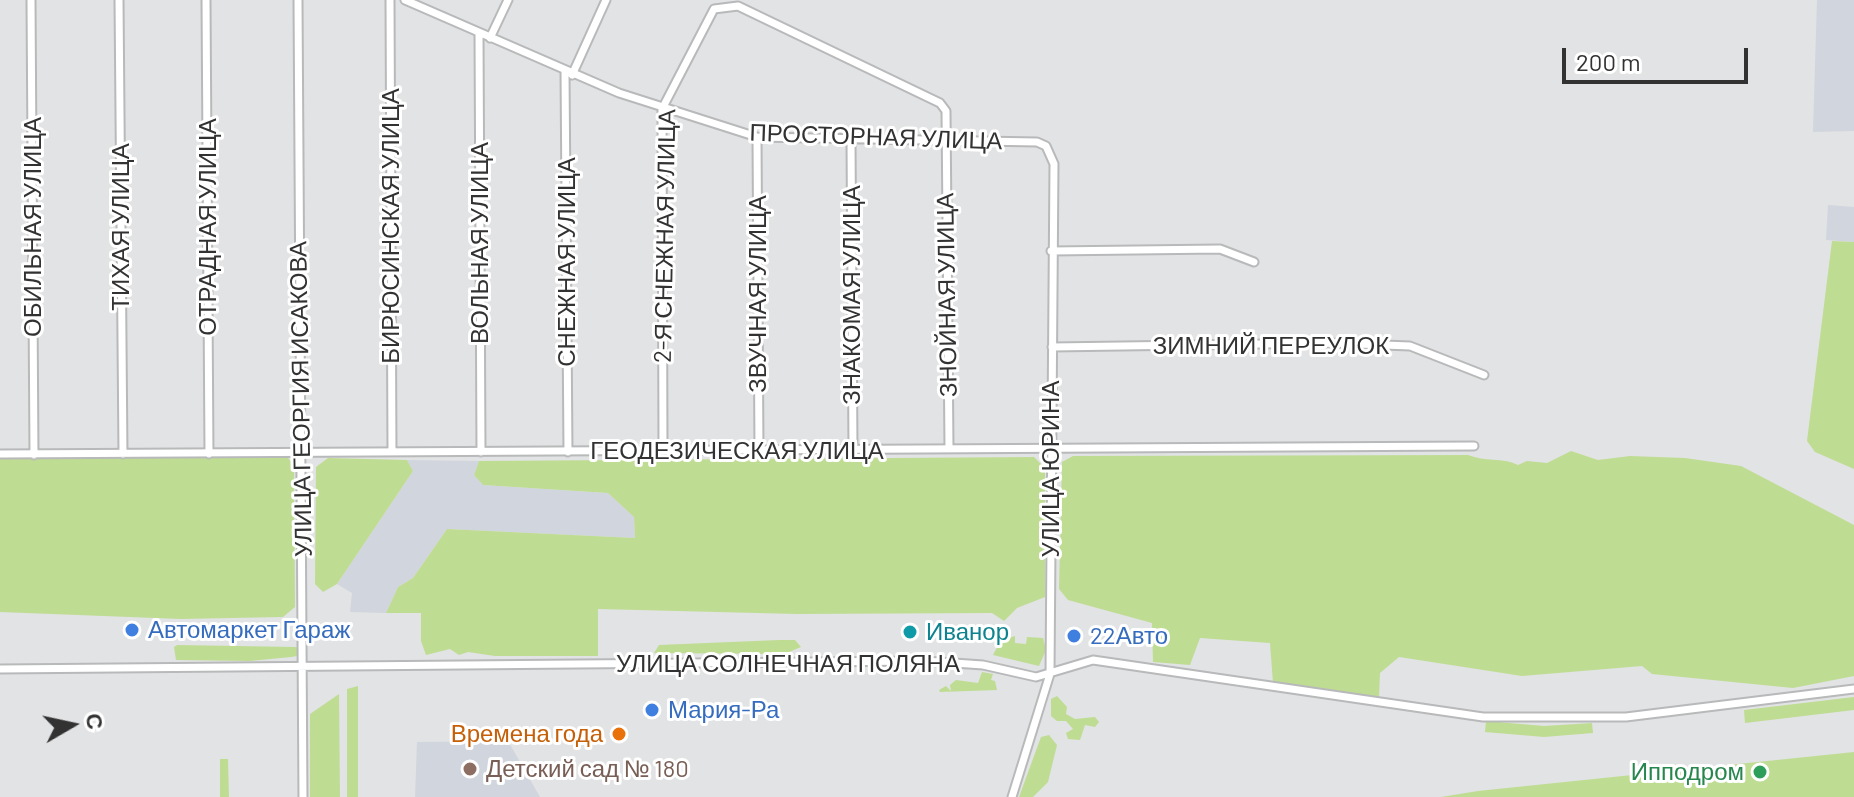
<!DOCTYPE html>
<html>
<head>
<meta charset="utf-8">
<style>
  body { margin:0 }
  #map { position:relative; width:1854px; height:797px; overflow:hidden; background:#e2e3e4; font-family:Barlow,sans-serif }
  canvas { display:block }
  .north { position:absolute; left:32px; top:685px; width:80px; height:80px; -webkit-text-stroke:6px #fff; paint-order:stroke; rotate:81deg; font-size:22px; font-weight:700; line-height:32px; text-align:center; color:#323233 }
  .north::after { content:''; display:block; margin:auto; width:28px; height:36px; background:#323233; clip-path:polygon(50% 0,100% 100%,50% 72%,0 100%) }
  .scale { position:absolute; left:1562px; top:48px; width:186px; height:36px; box-sizing:border-box; border:4px solid #323233; border-top:0; padding-left:10px; font-size:24px; line-height:28px; white-space:nowrap; color:#323233; -webkit-text-stroke:6px #fff; paint-order:stroke }
</style>
</head>
<body>
<div id="map">
<canvas width="1854" height="797"></canvas>
<div class="north">С</div>
<div class="scale">200 m</div>
</div>
<script>
const context = document.querySelector('canvas').getContext('2d');
context.lineJoin = 'round';
function fillPath(path, color) {
  context.fillStyle = color;
  context.fill(path, 'evenodd');
}
function stroke(path, color, width, dash) {
  context.strokeStyle = color;
  context.lineWidth = width;
  context.lineCap = dash ? 'butt' : 'round';
  context.setLineDash(dash || []);
  context.stroke(path);
}
function label(font, color, halo, rows, align = 'center') {
  context.font = font + ' Barlow,sans-serif';
  context.lineWidth = 6;
  context.setLineDash([]);
  context.textBaseline = 'middle';
  context.strokeStyle = halo;
  context.fillStyle = color;
  for (const [text, x, y, turn = 0] of rows) {
    context.save();
    context.translate(x, y);
    context.rotate((+turn || 0) * Math.PI / 180);
    context.textAlign = isNaN(turn) ? turn : align;
    if (halo) context.strokeText(text, 0, 0);
    context.fillText(text, 0, 0);
    context.restore();
  }
}
const built = new Path2D(`
  M1817,0H1854V131L1813,132Z
  M1828,205L1854,207V242L1826,240Z
  M407,460L479,461L474,475L483,485L608,493L634,517L635,538L447,529L413,578L398,587L386,613L350,612L352,593L337,584L413,471Z
  M508,741L540,797H415L417,742Z`);
const green = new Path2D(`
  M1832,241L1854,242V469L1815,452L1807,441Z
  M1571,451L1598,460L1630,456L1685,458L1741,466L1854,525V676L1793,688L1652,674L1642,666L1522,676L1399,657L1380,673L1379,698L1273,683L1270,643L1200,638L1190,665L1153,662L1152,623L1068,600L1059,589L1062,462L1073,456L1468,455C1485,462 1502,457 1518,465L1527,461L1547,463Z
  M286,455L294,466L295,607L283,617L181,619L0,612V458Z
  M1034,457L1045,468V597L1017,608L1004,621L992,613L797,614L598,609V656H495L468,652L459,655L450,649L426,655L421,641V613H386L398,587L413,578L447,529L635,538L634,517L608,493L483,485L474,475L479,461Z
  M328,458L407,460L413,471L337,584L323,592L315,584L316,467Z
  M1015,636V643L1026,644L1027,637L1043,638L1046,650L1039,666L993,655L1001,640Z
  M779,640H795L801,647L784,654L654,653L659,645Z
  M177,645L296,647L300,649L297,656L291,657L250,661L176,660L174,647Z
  M982,672L993,674L991,680L995,681L997,690L940,692L939,690L946,686L951,691L950,685L956,680L978,683Z
  M358,686V797H347V689Z
  M339,694L340,797H310V714Z
  M1057,696L1067,707L1066,714L1075,719L1095,717L1099,722L1095,727L1085,725L1080,740L1068,739L1066,733L1073,729L1066,721H1057L1051,716V699Z
  M1854,697V710L1745,723L1744,710Z
  M1486,721L1544,726L1592,723L1593,733L1544,737L1485,732Z
  M1049,735L1057,745L1048,782L1033,797H1019L1041,737Z
  M1854,752V797H1441L1478,791Z
  M220,759H228L229,797H220Z`);
const minor = new Path2D(`
  M31,0L34,455
  M119,0L123,454
  M206,0L209,454
  M298,0L303,797
  M390,0L392,452
  M405,0L619,93L757,137L1037,142L1046,146L1054,164L1050,674L1012,797
  M479,33L481,452
  M490,38L508,0
  M565,72L568,452
  M572,75L606,0
  M757,137L759,452
  M851,140L853,451
  M1051,251L1220,249L1254,262
  M1052,347L1332,343L1410,346L1484,375
  M663,451L662,109L714,9L738,6L940,103L946,111L949,449
  M0,454L1474,446
  M0,669L925,661L983,665L1036,677L1093,660L1483,717H1626L1854,689`);
const markers = [
  [132,630,8,"#3f7fe0"],
  [910,632,8,"#0f9aa8"],
  [1074,636,8,"#3f7fe0"],
  [652,710,8,"#3f7fe0"],
  [619,734,8,"#e8710a"],
  [470,769,8,"#8d6e63"],
  [1760,772,8,"#2e9e5b"]
];
const streetNames = [
  ["ПРОСТОРНАЯ УЛИЦА",876,137,2],
  ["БИРЮСИНСКАЯ УЛИЦА",391,226,-90],
  ["ОБИЛЬНАЯ УЛИЦА",33,227,-90],
  ["ТИХАЯ УЛИЦА",121,227,-90],
  ["ОТРАДНАЯ УЛИЦА",208,227,-90],
  ["2-Я СНЕЖНАЯ УЛИЦА",665,236,-89],
  ["ВОЛЬНАЯ УЛИЦА",480,243,-90],
  ["СНЕЖНАЯ УЛИЦА",567,262,-90],
  ["ЗВУЧНАЯ УЛИЦА",758,294,-90],
  ["ЗНАКОМАЯ УЛИЦА",852,295,-90],
  ["ЗНОЙНАЯ УЛИЦА",947,295,-91],
  ["ЗИМНИЙ ПЕРЕУЛОК",1271,346],
  ["УЛИЦА ГЕОРГИЯ ИСАКОВА",301,399,-91],
  ["ГЕОДЕЗИЧЕСКАЯ УЛИЦА",737,451],
  ["УЛИЦА ЮРИНА",1051,469,-90],
  ["УЛИЦА СОЛНЕЧНАЯ ПОЛЯНА",788,664]
];
const shopNames = [
  ["Автомаркет Гараж",148,630],
  ["22Авто",1090,636],
  ["Мария-Ра",668,710]
];
const cultureNames = [
  ["Иванор",926,632]
];
const foodNames = [
  ["Времена года",603,734]
];
const educationNames = [
  ["Детский сад № 180",486,769]
];
const leisureNames = [
  ["Ипподром",1744,772]
];
fillPath(built, '#d1d5dd');
fillPath(green, '#bfdc93');
stroke(minor, '#b8b9ba', 11);
stroke(minor, '#fff', 7);
for (const [x, y, r, color] of markers) {
  const dot = new Path2D();
  dot.arc(x, y, r, 0, 2 * Math.PI);
  context.fillStyle = color;
  context.fill(dot);
  stroke(dot, '#fff', 3);
}
label('24px', '#323233', '#fff', streetNames);
label('24px', '#366cbe', '#fff', shopNames, 'left');
label('24px', '#0d838f', '#fff', cultureNames, 'left');
label('24px', '#c56008', '#fff', foodNames, 'right');
label('24px', '#785e54', '#fff', educationNames, 'left');
label('24px', '#27864d', '#fff', leisureNames, 'right');
</script>
</body>
</html>
